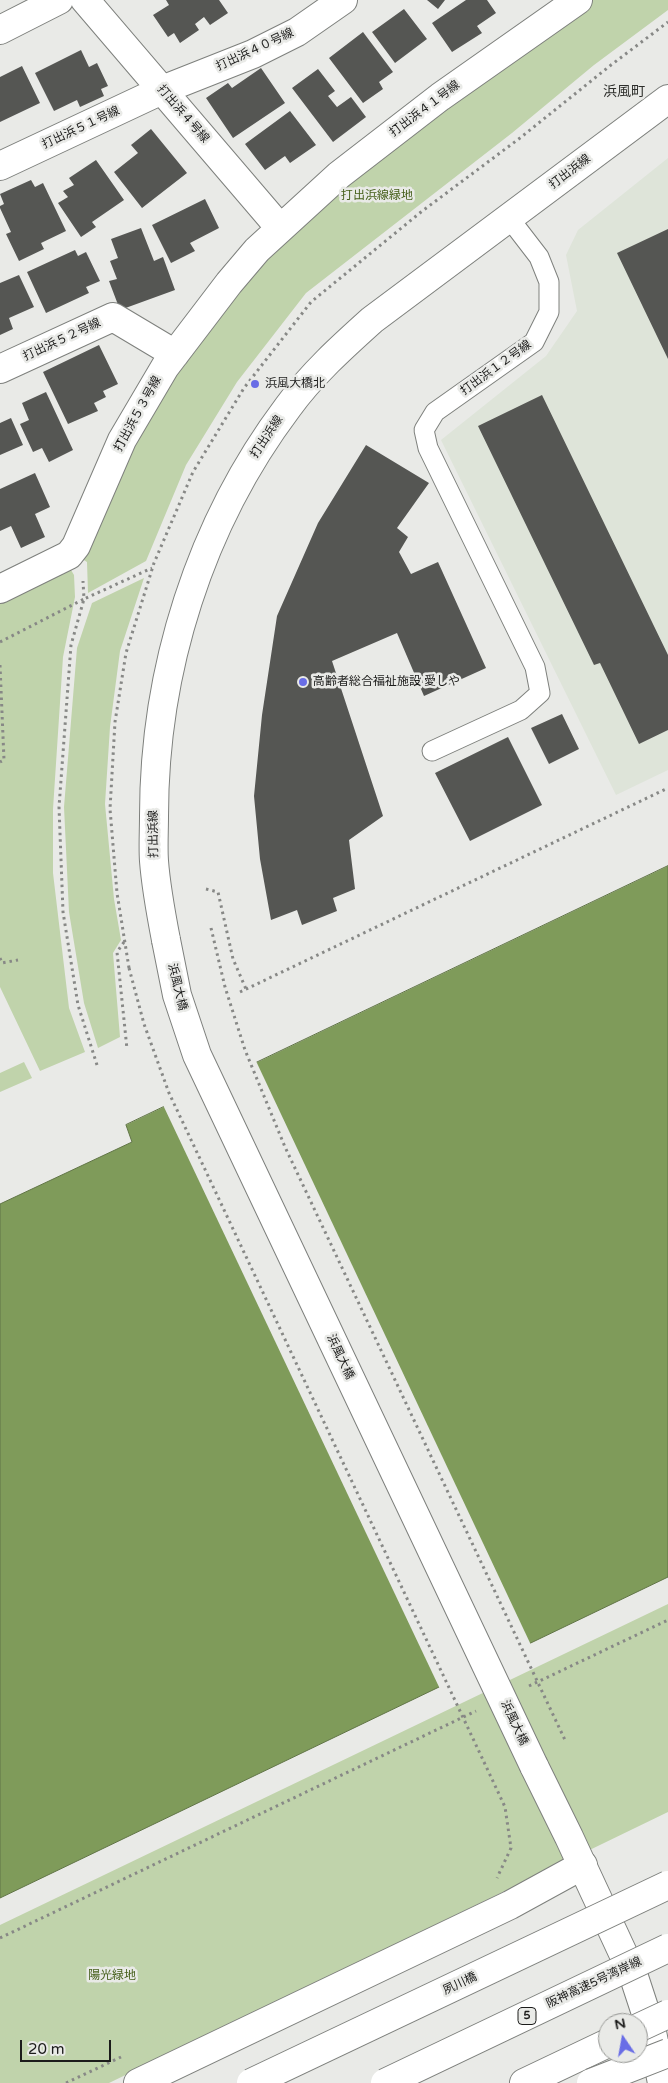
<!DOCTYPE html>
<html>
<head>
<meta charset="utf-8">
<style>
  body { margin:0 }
  #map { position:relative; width:668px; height:2083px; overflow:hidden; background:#e9eae7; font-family:"Varela Round",sans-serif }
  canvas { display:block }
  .north { position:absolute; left:598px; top:2013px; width:50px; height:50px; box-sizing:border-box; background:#e9eae7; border:1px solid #979895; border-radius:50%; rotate:348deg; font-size:14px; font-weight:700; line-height:20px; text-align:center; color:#1c1c1b }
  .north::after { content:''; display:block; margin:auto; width:18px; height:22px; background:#696de6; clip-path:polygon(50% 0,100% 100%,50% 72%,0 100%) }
  .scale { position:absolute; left:20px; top:2040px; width:91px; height:22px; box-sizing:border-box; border:2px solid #1c1c1b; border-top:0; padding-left:6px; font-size:15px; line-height:18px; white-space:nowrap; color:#1c1c1b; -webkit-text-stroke:4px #e9eae7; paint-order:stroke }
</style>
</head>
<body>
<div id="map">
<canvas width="668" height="2083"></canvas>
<div class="north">N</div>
<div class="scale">20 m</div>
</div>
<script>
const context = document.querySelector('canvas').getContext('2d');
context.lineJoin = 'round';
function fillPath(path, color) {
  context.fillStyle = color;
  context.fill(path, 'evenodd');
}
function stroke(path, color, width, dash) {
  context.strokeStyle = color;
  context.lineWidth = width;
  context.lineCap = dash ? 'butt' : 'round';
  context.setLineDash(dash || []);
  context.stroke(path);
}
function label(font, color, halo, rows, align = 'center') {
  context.font = font + ' "Varela Round","Noto Sans JP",sans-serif';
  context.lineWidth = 5;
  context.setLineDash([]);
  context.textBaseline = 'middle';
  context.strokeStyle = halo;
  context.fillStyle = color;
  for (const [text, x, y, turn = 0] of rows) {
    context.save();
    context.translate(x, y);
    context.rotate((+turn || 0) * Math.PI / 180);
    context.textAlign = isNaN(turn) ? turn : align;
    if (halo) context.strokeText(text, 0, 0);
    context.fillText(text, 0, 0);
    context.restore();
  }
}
const built = new Path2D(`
  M668,158V770L616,795L441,440L546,356L577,311L566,255L578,230Z`);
const green = new Path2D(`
  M593,0H668V10L594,65L512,133L306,293L237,382L186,465L146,561L88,593L87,562L79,557L133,440L172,372L268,251L446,103Z
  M68,565L74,575L75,597L63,657L53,809V873L69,1008L85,1052L40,1071L0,987V598Z
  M144,578L120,651L110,727L105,804L114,899L121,940L113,953L120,1037L98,1048L84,1003L69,912L64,807L77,648L92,603Z
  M24,1062L32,1078L0,1092V1073Z
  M668,1604V1812L109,2083H0V1925Z`);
const water = new Path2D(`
  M668,866V1577L0,1898V1204L132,1142L126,1125Z`);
const pier = new Path2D(`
  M256,1061L531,1645L440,1689L163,1105Z`);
const building = new Path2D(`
  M166,0H219L228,13L210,25L204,17L195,24L199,30L180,43L174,33L168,37L153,15L169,5Z
  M427,0H445L438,9Z
  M466,0H487L496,13L477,26L482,33L452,52L432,23Z
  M404,9L427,39L395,63L372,32Z
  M363,32L393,72L379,82L383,89L363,103L329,58Z
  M81,50L89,67L97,63L108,86L101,89L104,96L80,107L77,100L54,111L35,73Z
  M22,66L40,103L0,122V77Z
  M261,68L285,103L233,138L206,98L228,83L232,88Z
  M318,69L335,91L328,96L337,107L351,97L366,117L333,142L292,88Z
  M290,111L316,145L290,163L285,156L265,170L245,144Z
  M151,129L187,173L142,208L114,172L138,153L131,145Z
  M96,160L124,200L92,222L96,227L81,237L58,203L68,197L63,191L74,185L69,178Z
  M31,180L35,187L43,183L66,231L41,243L44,249L19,261L6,234L11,232L0,208V206L4,204L0,194Z
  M205,199L219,228L190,243L195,251L171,263L152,225Z
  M141,228L154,261L163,257L175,290L120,310L109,281L117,279L110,261L118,258L111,239Z
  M668,229V359L617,253Z
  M75,250L78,256L86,252L100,281L86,287L89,293L46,313L27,272Z
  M19,275L34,307L9,318L13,329L0,335V283Z
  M99,345L118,384L103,391L106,397L94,403L98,411L68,424L43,372Z
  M46,392L73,450L49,462L42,448L33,452L20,424L29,420L22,403Z
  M542,395L668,655V730L639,744L600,663L594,665L478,426Z
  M11,418L23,445L0,455V423Z
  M366,445L429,483L397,528L408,537L399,552L411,574L438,562L486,668L424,696L397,633L332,661L383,816L349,840L355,889L333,898L337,911L302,925L297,910L271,920L260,859L254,796L262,715L277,616L318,523Z
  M35,473L50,507L35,514L45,537L21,548L11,526L0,531V489Z
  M562,714L579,749L549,764L531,728Z
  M508,737L542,805L470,841L435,773Z`);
const path = new Path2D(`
  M0,642L84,599L83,581
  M0,665L4,760L0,762
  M206,889L218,892L233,959L246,989
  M124,942L117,952L127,1049
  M0,958L2,963L18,960
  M129,968L117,893L110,809L115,722L126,653L154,563L193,472L244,388L311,302L421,212L520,138L611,65L668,22
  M240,992L668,788
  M97,1065L78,1005L63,912L59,807L71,645L84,599L152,568
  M529,1686L668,1620
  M484,1762L505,1807L511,1848L497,1878
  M0,1938L476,1711
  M66,2083L121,2057`);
const service = new Path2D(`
  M432,751L521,710L540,693L535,667L428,448L424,430L435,412L534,342L549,312V282L539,257L509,218`);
const minor = new Path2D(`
  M85,0L280,228
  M0,166L162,90L253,54L297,32L343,0
  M0,369L113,317L175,354
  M0,589L69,555L76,546L122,440L165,367L229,283L257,250L339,175L440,97L578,0
  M138,2083L510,1905L583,1865`);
const tertiary = new Path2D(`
  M0,30L59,0
  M166,940C161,914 156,888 154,861C153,847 154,831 154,816C154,670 200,524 288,407C312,374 342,347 372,320L668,99
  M534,1766L569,1837L634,1977L652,2032L662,2083`);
const motorway = new Path2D(`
  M524,2083L608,2043`);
const pathBridge = new Path2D(`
  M211,928L225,987L245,1050L285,1147L565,1740
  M129,968L144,1024L169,1093L484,1762`);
const tertiaryBridge = new Path2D(`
  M166,940L177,995L197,1055L534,1766`);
const secondaryBridge = new Path2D(`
  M251,2083L668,1885`);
const motorwayBridge = new Path2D(`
  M638,2028L668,2014
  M385,2083L668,1948
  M591,2083L668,2053`);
const markers = [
  [255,384,5,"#696de6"],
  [303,682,5,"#696de6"]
];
const shields = [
  [527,2016,18]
];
const shieldNames = [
  ["5",527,2016]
];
const streetNames = [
  ["打出浜４０号線",255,50,-25],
  ["打出浜４１号線",425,109,-37],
  ["打出浜４号線",183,114,49],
  ["打出浜５１号線",81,128,-25],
  ["打出浜線",570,172,-37],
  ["打出浜５２号線",62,340,-25],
  ["打出浜１２号線",496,368,-36],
  ["打出浜５３号線",138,414,-61],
  ["打出浜線",267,437,-56],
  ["打出浜線",154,834,-91],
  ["浜風大橋",177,987,76],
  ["浜風大橋",340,1357,65],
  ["浜風大橋",514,1723,65],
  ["阪神高速5号湾岸線",594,1983,-25],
  ["夙川橋",460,1984,-25]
];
const parkNames = [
  ["打出浜線緑地",377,196],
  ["陽光緑地",112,1976]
];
const poiNames = [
  ["浜風大橋北",265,384],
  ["高齢者総合福祉施設 愛しや",313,682]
];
const neighbourhoodNames = [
  ["浜風町",624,92]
];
fillPath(built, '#dee4d9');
fillPath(green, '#c0d3ab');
fillPath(water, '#7f9b5a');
stroke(water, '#617547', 1);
fillPath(pier, '#e9eae7');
fillPath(building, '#555653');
stroke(service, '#7e807d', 21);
stroke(minor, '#7e807d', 30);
stroke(tertiary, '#7e807d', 30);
stroke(motorway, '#7e807d', 30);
stroke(path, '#878886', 3, [2.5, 4]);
stroke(service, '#fff', 19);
stroke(minor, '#fff', 28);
stroke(tertiary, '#fff', 28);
stroke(motorway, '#fff', 28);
stroke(tertiaryBridge, '#7e807d', 30, []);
stroke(secondaryBridge, '#7e807d', 30, []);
stroke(motorwayBridge, '#7e807d', 30, []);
stroke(pathBridge, '#878886', 3, [2.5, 4]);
stroke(tertiaryBridge, '#fff', 28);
stroke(secondaryBridge, '#fff', 28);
stroke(motorwayBridge, '#fff', 28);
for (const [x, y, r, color] of markers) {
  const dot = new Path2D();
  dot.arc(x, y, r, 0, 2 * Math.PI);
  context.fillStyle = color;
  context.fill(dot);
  stroke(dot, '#e9eae7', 2);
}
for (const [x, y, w] of shields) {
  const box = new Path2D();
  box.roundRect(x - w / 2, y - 8.5, w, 17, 4);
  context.fillStyle = '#e9eae7';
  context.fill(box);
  stroke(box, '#1c1c1b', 1);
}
label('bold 11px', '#1c1c1b', null, shieldNames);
label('12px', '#1c1c1b', '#e9eae7', streetNames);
label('12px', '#455f1a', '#e9eae7', parkNames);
label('12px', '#1c1c1b', '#e9eae7', poiNames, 'left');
label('14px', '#2d2e2b', '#e9eae7', neighbourhoodNames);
</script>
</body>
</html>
